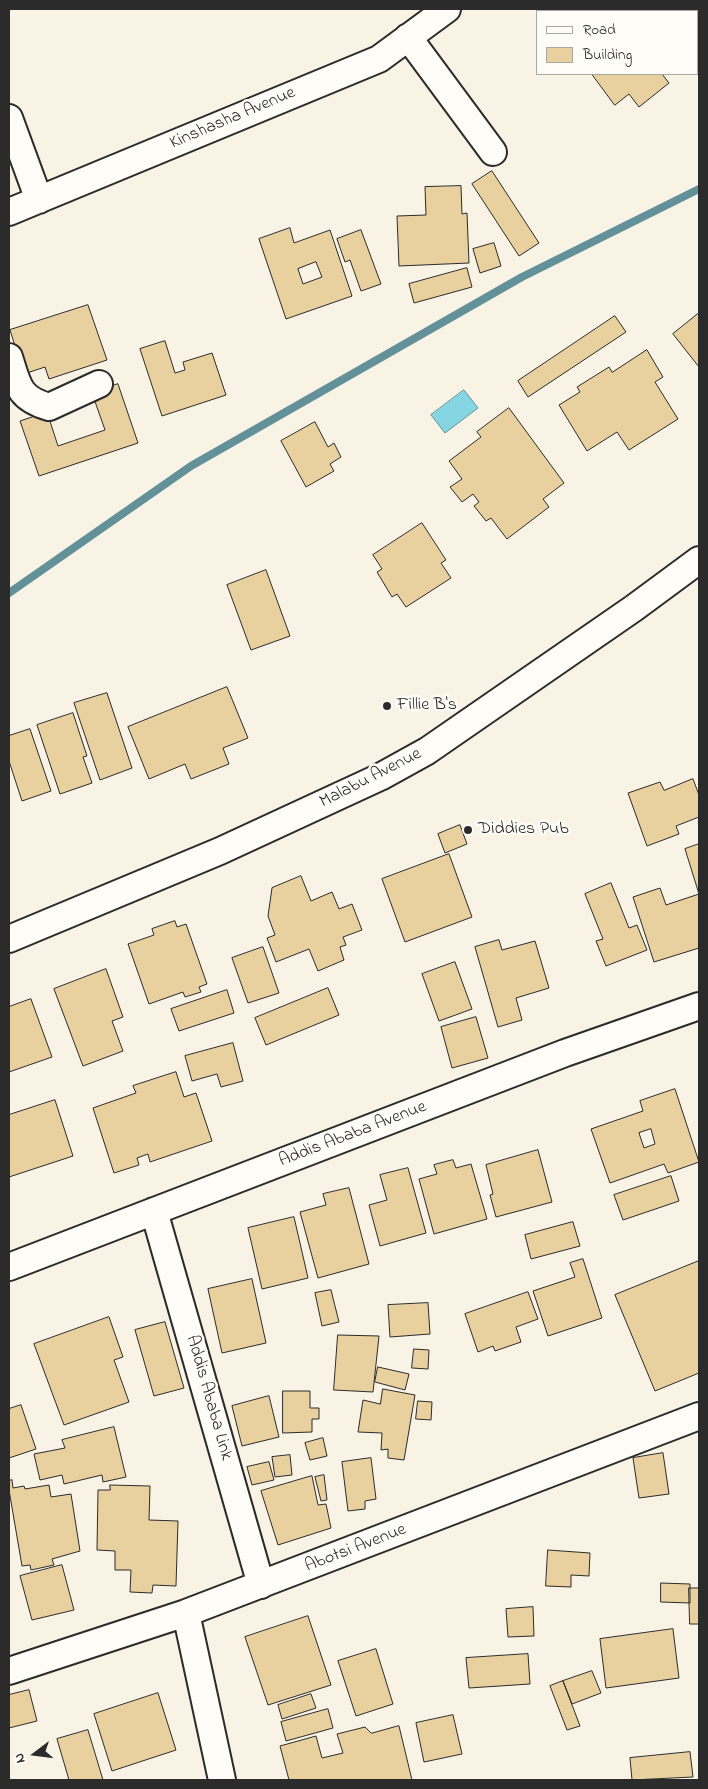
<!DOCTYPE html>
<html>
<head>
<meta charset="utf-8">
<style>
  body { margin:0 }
  #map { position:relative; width:708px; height:1789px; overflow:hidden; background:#f9f3e5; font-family:"Indie Flower",sans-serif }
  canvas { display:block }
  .frame { position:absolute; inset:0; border:10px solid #2b2b2b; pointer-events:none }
  .legend { position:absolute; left:536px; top:10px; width:162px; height:65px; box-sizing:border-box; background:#fdfcf7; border:1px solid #a9a8a5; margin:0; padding:6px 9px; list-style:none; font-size:15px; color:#2b2b2b }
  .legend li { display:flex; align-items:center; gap:10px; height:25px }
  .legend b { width:25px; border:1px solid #a9a8a5 }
  .north { position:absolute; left:10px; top:1729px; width:50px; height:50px; -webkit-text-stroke:4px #fdfcf7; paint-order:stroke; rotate:255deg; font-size:14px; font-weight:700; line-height:20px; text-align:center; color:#2b2b2b }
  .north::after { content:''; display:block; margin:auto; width:18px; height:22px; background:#2b2b2b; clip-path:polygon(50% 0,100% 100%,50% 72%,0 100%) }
</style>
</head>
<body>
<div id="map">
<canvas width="708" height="1789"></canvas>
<div class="frame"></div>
<ul class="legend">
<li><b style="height:6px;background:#fdfcf7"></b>Road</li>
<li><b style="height:14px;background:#e8d09f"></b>Building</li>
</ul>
<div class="north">N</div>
</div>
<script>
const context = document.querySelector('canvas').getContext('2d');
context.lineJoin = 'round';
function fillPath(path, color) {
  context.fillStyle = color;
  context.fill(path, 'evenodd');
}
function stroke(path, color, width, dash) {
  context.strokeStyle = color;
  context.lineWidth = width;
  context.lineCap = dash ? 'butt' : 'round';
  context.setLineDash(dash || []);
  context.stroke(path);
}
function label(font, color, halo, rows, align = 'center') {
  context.font = font + ' "Indie Flower",sans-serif';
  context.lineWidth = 5;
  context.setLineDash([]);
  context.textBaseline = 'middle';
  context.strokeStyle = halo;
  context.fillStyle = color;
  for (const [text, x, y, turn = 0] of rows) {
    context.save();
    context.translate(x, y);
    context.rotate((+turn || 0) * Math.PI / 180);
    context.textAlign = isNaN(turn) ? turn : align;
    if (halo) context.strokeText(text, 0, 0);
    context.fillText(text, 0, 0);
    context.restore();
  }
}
const water = new Path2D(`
  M464,390L478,408L445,433L431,415Z`);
const stream = new Path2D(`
  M9,593L191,466L522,277L699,189`);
const building = new Path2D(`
  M656,9H699V62L697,60V11H653Z
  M592,74H662L669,83L639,107L629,94L615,105Z
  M492,171L539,243L519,256L472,184Z
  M461,186L462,214L467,213L469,263L399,266L397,216L426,215L425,187Z
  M290,228L294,243L330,230L352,296L286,319L259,239ZM316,262L322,277L303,284L298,269Z
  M361,230L381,284L361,291L350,260L345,262L337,239Z
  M494,243L501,266L480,273L473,249Z
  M467,268L472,287L414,303L409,284Z
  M88,305L107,360L49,379L45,367L24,374L10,330Z
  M699,313V367L673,334Z
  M615,316L626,332L528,397L518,381Z
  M165,341L175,373L185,370L183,362L212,353L226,395L162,416L140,349Z
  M647,350L663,377L655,382L678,419L629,450L617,432L587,451L559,405L580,392L577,387L609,367L612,372Z
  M118,384L138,443L39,476L20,421L47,412L58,446L105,430L92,393Z
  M509,408L564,483L543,499L549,507L507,539L491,518L486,521L474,506L479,502L473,494L462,502L450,487L462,479L449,461L481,437L477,432Z
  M315,422L328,447L334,443L341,457L330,464L334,471L306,487L281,441Z
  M422,523L446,560L441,563L451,578L406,607L397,594L392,597L377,572L382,569L373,555Z
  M266,570L290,636L251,650L227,585Z
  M227,687L248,738L223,748L229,764L191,779L185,764L149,779L128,727Z
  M107,693L132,768L100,780L74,703Z
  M73,713L87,756L83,757L92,783L60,794L37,725Z
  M30,729L51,791L22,801L9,761V736Z
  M693,779L699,795V817L676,826L679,834L647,846L628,793L660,782L664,790Z
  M460,825L467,844L445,853L438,834Z
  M699,844V948L654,962L633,897L660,888L666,905L699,894L685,849Z
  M449,854L472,917L405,942L382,879Z
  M301,876L311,901L332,892L339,909L352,904L362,930L343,937L346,945L340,947L344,960L318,971L309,949L276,962L267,938L275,935L268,916L272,888Z
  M611,883L629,928L637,925L647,950L606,966L596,941L603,939L585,894Z
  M175,921L177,927L186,924L207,984L199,987L201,992L185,997L183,992L149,1004L128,944L154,935L152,929Z
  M499,940L502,950L535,941L549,988L516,998L522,1020L498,1027L475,947Z
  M263,947L279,993L248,1003L232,958Z
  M455,962L472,1009L439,1021L422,974Z
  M106,969L123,1017L112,1021L123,1051L83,1066L54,989Z
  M328,988L339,1015L266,1045L255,1018Z
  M227,990L234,1013L179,1031L171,1009Z
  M31,999L52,1057L9,1072V1007Z
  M476,1017L488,1058L452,1068L441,1027Z
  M233,1043L243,1081L221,1087L217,1074L192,1081L185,1056Z
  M176,1072L184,1097L196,1093L212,1141L150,1162L148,1154L137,1158L139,1165L114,1173L93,1108L136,1093L133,1086Z
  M675,1089L699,1162L668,1173L664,1164L610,1183L591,1129L643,1111L640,1101ZM651,1129L655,1144L644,1148L639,1133Z
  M55,1100L73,1156L9,1177V1115Z
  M538,1150L552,1202L496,1217L490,1195L493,1194L486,1165Z
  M453,1160L456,1168L471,1164L487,1219L434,1234L419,1179L437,1174L434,1165Z
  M408,1168L426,1233L380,1246L369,1205L387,1200L380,1175Z
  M671,1176L679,1201L623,1220L614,1195Z
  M349,1188L369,1264L318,1278L300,1212L326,1205L323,1194Z
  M294,1217L308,1278L262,1289L248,1228Z
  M573,1222L580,1246L531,1259L525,1235Z
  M583,1259L602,1318L548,1336L533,1291L575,1277L570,1263Z
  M699,1261V1373L655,1391L615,1295Z
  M252,1279L266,1343L222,1353L208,1289Z
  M331,1290L339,1322L322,1326L315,1293Z
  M528,1292L538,1319L516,1327L521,1342L495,1351L493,1346L478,1352L465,1314Z
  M428,1303L430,1334L390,1337L388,1305Z
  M109,1317L123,1357L114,1360L129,1402L64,1425L34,1344Z
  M165,1322L184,1388L154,1396L135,1330Z
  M338,1335L379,1336L373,1392L334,1390Z
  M414,1349L429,1350L428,1369L412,1368Z
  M378,1367L409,1374L405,1390L375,1382Z
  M383,1389L415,1395L404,1460L388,1458V1449L381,1450L382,1433L358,1432L363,1400L380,1404Z
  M283,1391H310V1408H319V1419H312V1432L283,1433Z
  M269,1396L279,1437L242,1446L232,1406Z
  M418,1401L432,1402L431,1420L416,1419Z
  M21,1405L36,1449L9,1458V1409Z
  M114,1427L126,1477L103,1482L102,1475L64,1484L62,1475L40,1480L34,1454L65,1448L62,1440Z
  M323,1438L327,1456L310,1460L305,1443Z
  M663,1453L669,1494L639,1498L633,1458Z
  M290,1455L292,1475L275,1477L272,1457Z
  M371,1458L376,1499L365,1501V1509L348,1511L342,1462Z
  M269,1462L274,1480L252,1485L247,1467Z
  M324,1475L327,1500L321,1501L315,1477Z
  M312,1476L318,1505L326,1504L331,1528L278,1545L261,1491Z
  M12,1480L13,1488L24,1486L25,1489L49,1485L51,1497L71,1494L80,1551L52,1559L54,1565L31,1570L30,1565L22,1566L9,1490V1481Z
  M110,1485L150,1486L149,1520L178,1521L176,1586L153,1585L152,1593L130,1592L131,1570H115V1551L97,1550L98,1490H110Z
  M548,1550L590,1553L589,1576L571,1575V1587L546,1586Z
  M62,1565L74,1610L32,1620L20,1576Z
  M661,1583L690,1584V1603L661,1602Z
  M689,1588H699V1624H690Z
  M533,1607L534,1636L508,1637L506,1609Z
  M308,1616L331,1685L268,1705L245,1637Z
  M673,1629L679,1678L606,1688L600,1639Z
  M376,1649L393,1704L356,1716L338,1661Z
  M528,1654L530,1684L469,1688L466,1658Z
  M592,1671L601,1693L572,1704L563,1681Z
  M563,1681L580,1726L567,1730L550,1686Z
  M29,1690L37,1721L9,1728V1695Z
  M158,1693L176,1750L112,1771L94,1714Z
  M311,1694L316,1708L282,1719L278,1705Z
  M328,1709L333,1728L286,1741L281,1722Z
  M453,1715L462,1754L424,1762L416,1723Z
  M399,1726L412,1780H289L280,1746L316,1736L322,1758L343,1753L337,1734L365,1727L371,1733Z
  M88,1730L103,1780H69L57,1739Z
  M690,1752L693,1777L632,1780L630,1758Z`);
const minor = new Path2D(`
  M408,37L493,152
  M9,118L39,200
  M9,212L379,59L447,9
  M9,357C18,385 18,398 49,407L99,384
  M9,939L220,851L380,777L427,751L634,608L699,560
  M154,1211L261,1585
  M9,1267L565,1053L699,1006
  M186,1613L222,1780
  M9,1671L186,1613L699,1416`);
const markers = [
  [387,706,5,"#2b2b2b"],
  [468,830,5,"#2b2b2b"]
];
const streetNames = [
  ["Kinshasha Avenue",233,119,-23],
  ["Malabu Avenue",371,779,-27],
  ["Addis Ababa Avenue",353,1135,-21],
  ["Addis Ababa Link",208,1398,74],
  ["Abotsi Avenue",356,1549,-21]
];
const poiNames = [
  ["Fillie B's",397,706],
  ["Diddies Pub",478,830]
];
fillPath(water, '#86d5e3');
stroke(water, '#629199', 1);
stroke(stream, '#629199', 8);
fillPath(building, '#e8d09f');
stroke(building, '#2b2b2b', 1);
stroke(minor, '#2b2b2b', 30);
stroke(minor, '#fdfcf7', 26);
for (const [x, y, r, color] of markers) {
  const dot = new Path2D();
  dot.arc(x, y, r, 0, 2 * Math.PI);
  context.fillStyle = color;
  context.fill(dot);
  stroke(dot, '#fdfcf7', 2);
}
label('18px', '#2b2b2b', '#fdfcf7', streetNames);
label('18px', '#2b2b2b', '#fdfcf7', poiNames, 'left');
</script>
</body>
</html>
